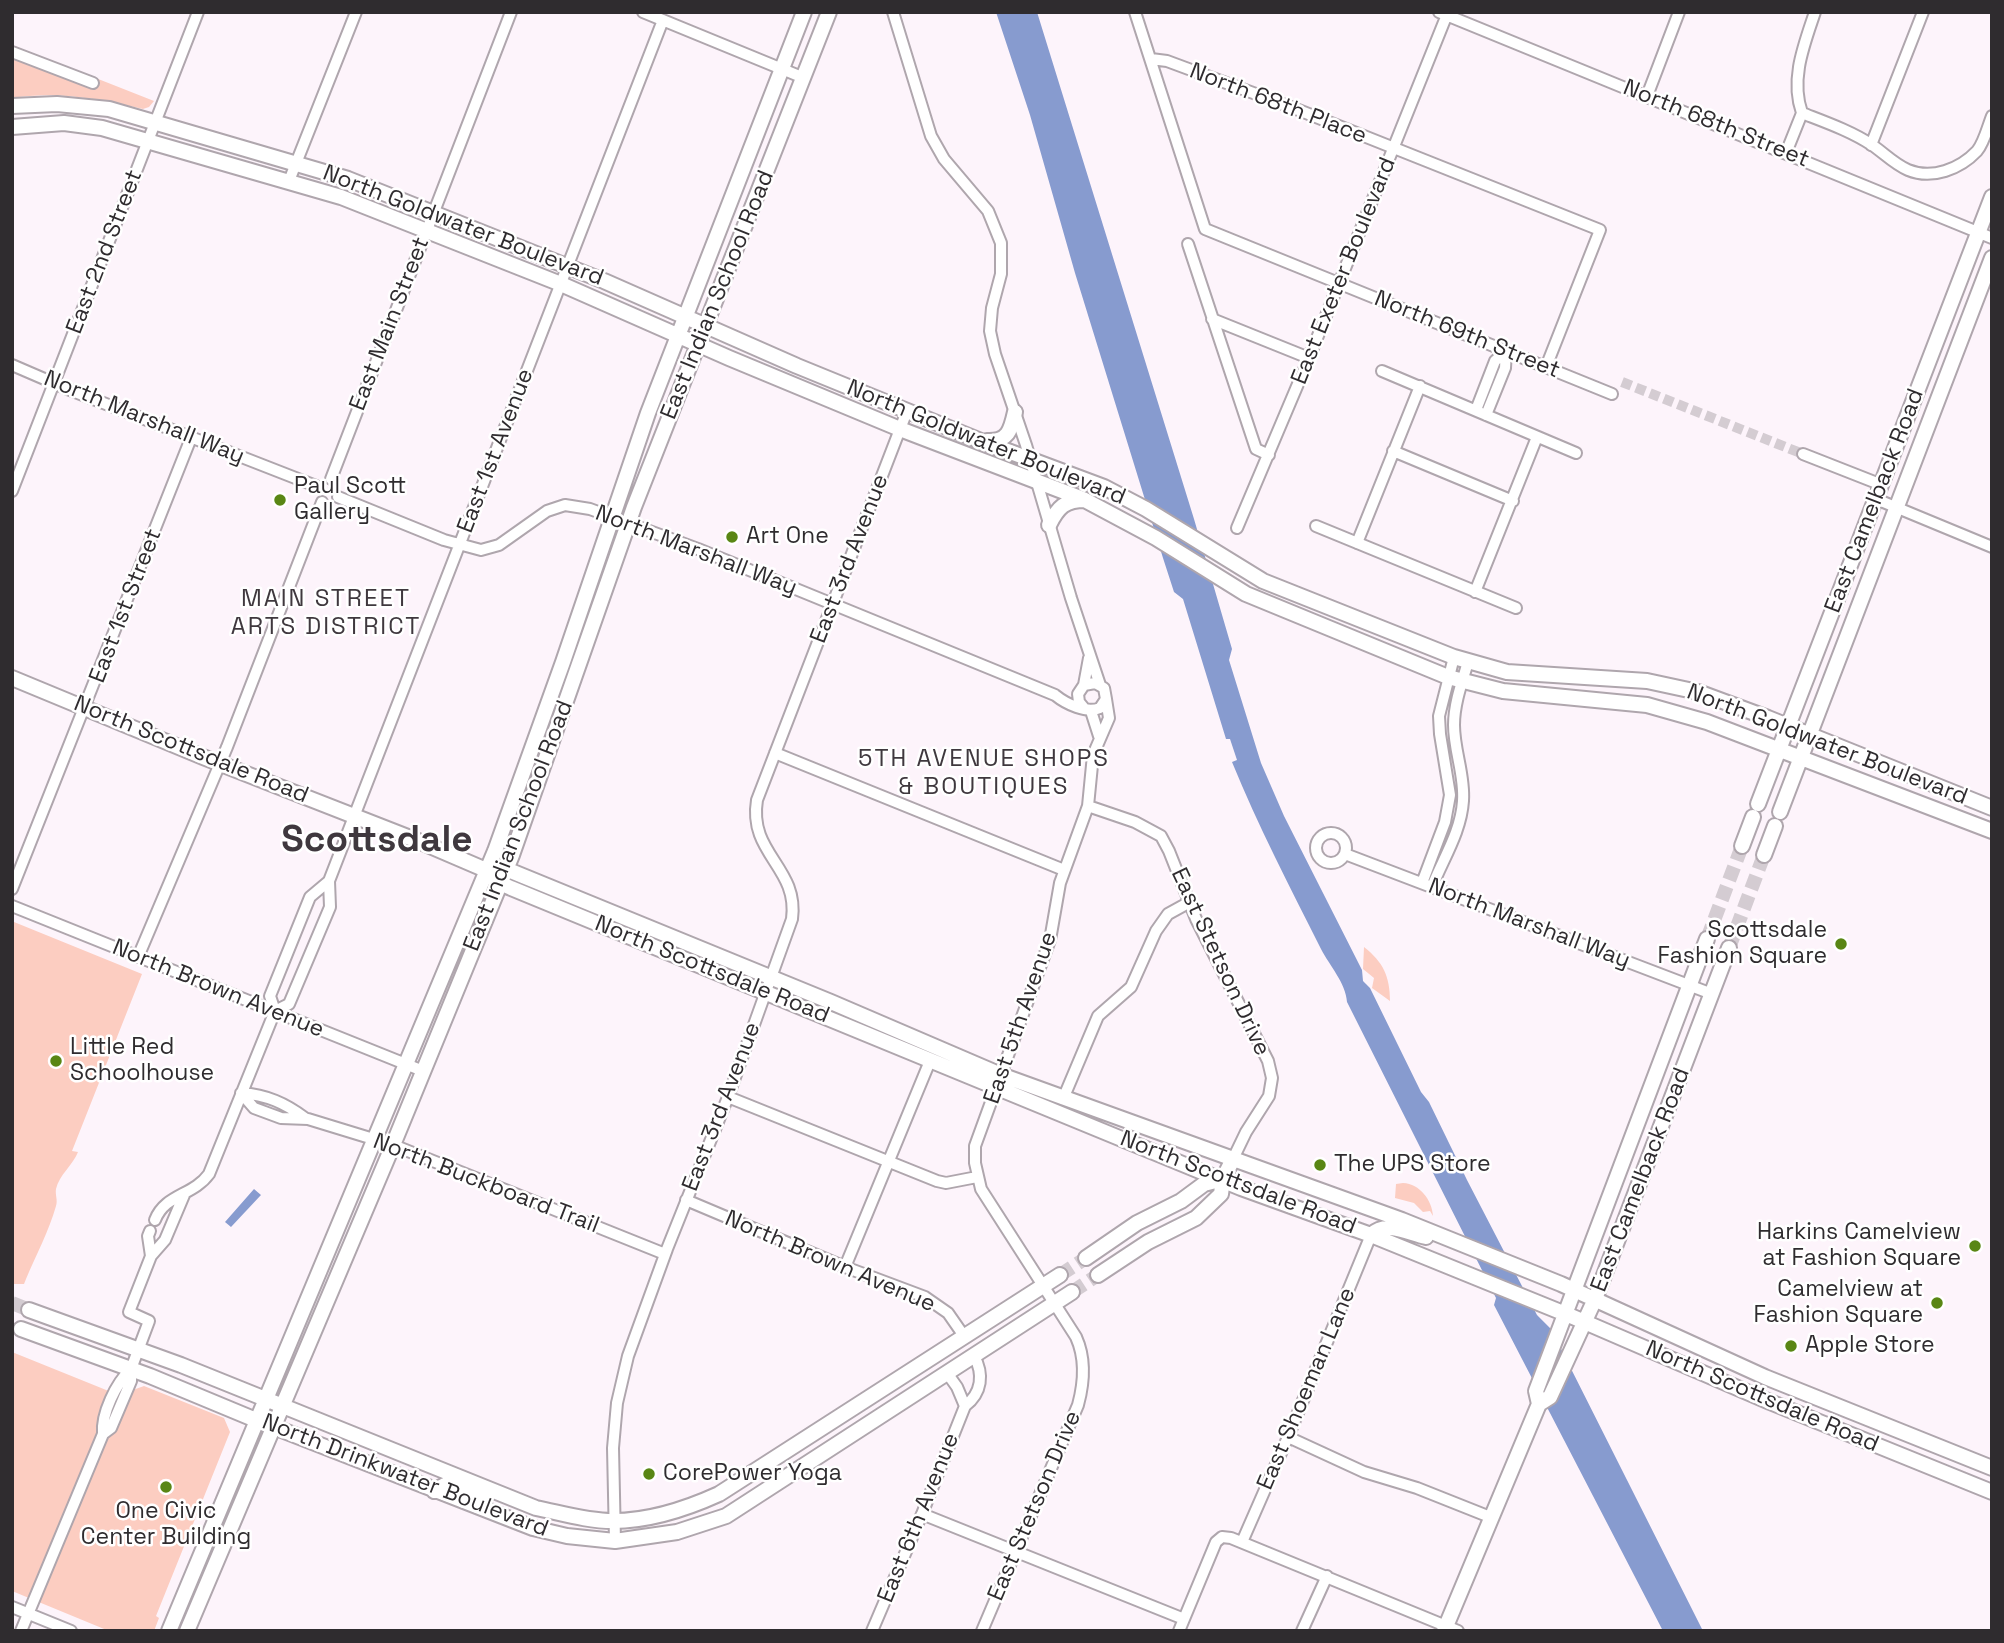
<!DOCTYPE html>
<html>
<head>
<meta charset="utf-8">
<style>
  body { margin:0 }
  #map { position:relative; width:2004px; height:1643px; overflow:hidden; background:#fdf4fb; font-family:"Space Grotesk",sans-serif }
  canvas { display:block }
  .frame { position:absolute; inset:0; border:14px solid #2f2c2f; pointer-events:none }
</style>
</head>
<body>
<div id="map">
<canvas width="2004" height="1643"></canvas>
<div class="frame"></div>
</div>
<script>
const context = document.querySelector('canvas').getContext('2d');
context.lineJoin = 'round';
function fillPath(path, color) {
  context.fillStyle = color;
  context.fill(path, 'evenodd');
}
function stroke(path, color, width, dash) {
  context.strokeStyle = color;
  context.lineWidth = width;
  context.lineCap = dash ? 'butt' : 'round';
  context.setLineDash(dash || []);
  context.stroke(path);
}
function label(font, color, halo, rows, align = 'center') {
  context.font = font + ' "Space Grotesk",sans-serif';
  context.lineWidth = 5;
  context.setLineDash([]);
  context.textBaseline = 'middle';
  context.strokeStyle = halo;
  context.fillStyle = color;
  for (const [text, x, y, turn = 0] of rows) {
    context.save();
    context.translate(x, y);
    context.rotate((+turn || 0) * Math.PI / 180);
    context.textAlign = isNaN(turn) ? turn : align;
    if (halo) context.strokeText(text, 0, 0);
    context.fillText(text, 0, 0);
    context.restore();
  }
}
const green = new Path2D(`
  M12,45L154,101L149,107L143,109C99,99 57,91 12,98Z
  M14,922L142,974L72,1151L78,1152C73,1165 59,1175 56,1189C55,1195 58,1200 56,1206C49,1231 36,1255 26,1279L24,1284H14L12,1287Z
  M1364,947C1383,962 1390,976 1390,1001L1372,988L1374,978L1363,969Z
  M1403,1183C1420,1184 1432,1200 1433,1216L1430,1211L1423,1212L1414,1203L1395,1198L1396,1184Z
  M12,1352L126,1398L130,1391L144,1386L224,1418L230,1432L156,1616L159,1618L154,1631H109L12,1591Z`);
const water = new Path2D(`
  M996,12H1037L1194,519L1232,649L1229,660L1261,763L1284,816L1362,970L1363,981L1370,988L1421,1092L1429,1102L1467,1180L1537,1315L1551,1329L1703,1631H1663L1494,1305L1496,1298L1347,1002C1346,983 1329,965 1321,949C1290,887 1258,826 1232,762L1237,760L1230,739H1226L1183,599L1174,592L1163,558L1075,273L1030,115Z
  M254,1189L261,1195L231,1227L225,1222Z`);
const minorTunnel = new Path2D(`
  M1622,382L1803,454`);
const majorTunnel = new Path2D(`
  M1707,939L1742,846
  M1729,948L1764,855
  M1060,1275L1086,1258
  M1072,1292L1098,1275
  M12,1303L29,1310`);
const minor = new Path2D(`
  M643,12L804,78
  M893,12L931,136L944,159L988,211L1001,243V274L992,308L990,331L995,354L1026,445L1071,598L1100,685
  M1135,12L1205,229L1612,394
  M1439,12L1992,238
  M1815,12C1804,45 1790,79 1802,113C1825,122 1851,131 1872,145C1884,153 1894,164 1908,170C1932,180 1960,169 1977,151C1984,143 1988,126 1992,116
  M12,52L93,83
  M1151,59L1167,61L1291,107L1600,230L1546,367
  M1647,96L1679,12
  M1871,145L1923,12
  M1786,153L1802,113
  M289,181L356,12
  M1188,244L1256,449L1269,455
  M1212,319L1309,358
  M12,365L70,390L316,486
  M1382,371L1576,453
  M1476,410L1495,361L1506,351
  M1486,415L1505,368L1506,351
  M1393,451L1513,501
  M1803,454L1882,485
  M331,479L511,12
  M12,491L198,12
  M338,497L444,540L481,550L499,545L547,511L565,505L590,509L698,549L1055,695C1066,704 1087,714 1100,708L1106,699L1104,688L1095,683L1084,685
  M1876,499L1992,547
  M1316,526L1516,608
  M1237,528L1309,358L1448,12
  M1357,543L1420,386
  M1475,592L1537,437
  M1084,708L1079,702L1078,694L1084,685L1089,658
  M1091,711L1099,736
  M775,753L1064,870
  M1088,806L1135,822L1161,836L1169,851L1196,919L1268,1061L1272,1078L1269,1096L1246,1132L1233,1159
  M1316 848a15 15 0 1 1 30 0a15 15 0 1 1-30 0Z
  M1345,854L1712,994
  M1422,883L1445,822L1450,795L1440,734L1439,716L1454,657
  M1432,887C1443,859 1461,832 1463,801C1465,775 1454,751 1454,725C1454,704 1462,682 1468,662
  M12,889L191,438
  M12,906L423,1071
  M138,957L227,747L322,502
  M275,1011L289,1004L330,907L329,881L663,20
  M241,1093L254,1108L281,1118L308,1119L393,1145L665,1254
  M241,1093C267,1095 285,1103 305,1118
  M728,1097L937,1181L946,1183L977,1177
  M1063,1099L1098,1016L1131,987L1156,931L1168,914L1188,903
  M686,1200L845,1267L925,1297L948,1313L964,1336
  M155,1220C165,1194 193,1196 209,1174L275,1011L270,996L310,897L329,881
  M150,1231L148,1236L151,1256
  M845,1267L930,1061
  M947,1373L957,1387L965,1406
  M103,1434C101,1414 116,1383 131,1369
  M1288,1437L1364,1472L1417,1488L1490,1517
  M922,1514L1184,1619
  M615,1541L613,1448L617,1403L628,1356L667,1249L728,1097L792,919C799,867 748,854 757,800L907,411
  M1242,1542L1288,1437L1371,1235
  M12,1607L71,1631
  M21,1631L103,1434L111,1428L131,1381V1369L149,1321L129,1312L151,1256L165,1240L184,1195
  M872,1631L922,1514L965,1406C982,1393 984,1374 974,1356
  M982,1631L1078,1405C1084,1383 1086,1359 1076,1337L981,1189L975,1163V1146L1050,940L1060,883L1088,806L1093,755L1109,718L1106,699
  M1179,1631L1216,1542L1222,1537L1231,1538L1458,1631
  M1302,1631L1327,1576`);
const major = new Path2D(`
  M12,106L57,104L109,109L348,179L604,281L797,366L981,441L1104,487L1146,509L1263,581L1454,657L1507,672L1647,681L1698,692L1768,718L1992,808
  M12,127L64,123L102,128L341,197L561,284L729,358L900,429L1083,499L1156,538L1246,594L1448,677L1503,691L1647,705L1707,722L1992,831
  M987,441C1008,442 1011,430 1015,412
  M1049,525C1058,507 1065,500 1085,500
  M12,678L203,757L423,843L486,870L500,883L511,888L1241,1188L1371,1235L1573,1317L1770,1402L1992,1492
  M1758,804L1992,197
  M1780,812L1992,258
  M1742,846L1753,817
  M1764,855L1775,826
  M498,870L506,869L518,874L831,1002L1001,1075L1402,1220L1561,1284L1765,1377L1992,1468
  M1371,1235C1386,1220 1408,1233 1426,1237
  M1086,1258L1137,1223L1181,1201L1204,1184L1223,1179
  M1098,1275L1148,1242L1196,1218L1221,1194L1223,1179L1233,1159
  M29,1310L181,1365L536,1508C561,1513 587,1521 613,1521C649,1521 686,1509 719,1494L1060,1275
  M21,1329L150,1376L256,1420L533,1528L567,1536L615,1541L677,1532L726,1516L1072,1292
  M1539,1404L1536,1391L1707,939
  M434,1491L445,1485L486,1495
  M169,1631L495,851L563,662L648,413L804,12
  M187,1631L393,1145L512,855L634,507L829,12
  M1444,1631L1539,1404L1550,1397L1595,1299L1729,948`);
const markers = [
  [280,500,7,"#598614"],
  [732,537,7,"#598614"],
  [1841,944,7,"#598614"],
  [56,1061,7,"#598614"],
  [1320,1165,7,"#598614"],
  [1975,1246,7,"#598614"],
  [1937,1303,7,"#598614"],
  [1791,1346,7,"#598614"],
  [649,1474,7,"#598614"],
  [166,1487,7,"#598614"]
];
const streetNames = [
  ["North 68th Place",1278,104,21],
  ["North 68th Street",1716,124,22],
  ["North Goldwater Boulevard",463,226,21],
  ["East 2nd Street",105,252,-69],
  ["East Exeter Boulevard",1344,271,-68],
  ["East Indian School Road",718,295,-68],
  ["East Main Street",390,324,-69],
  ["North 69th Street",1467,335,22],
  ["North Marshall Way",144,418,22],
  ["North Goldwater Boulevard",986,443,22],
  ["East 1st Avenue",496,451,-69],
  ["East Camelback Road",1875,501,-69],
  ["North Marshall Way",696,551,21],
  ["East 3rd Avenue",850,559,-69],
  ["East 1st Street",126,606,-69],
  ["North Goldwater Boulevard",1827,745,21],
  ["North Scottsdale Road",191,750,22],
  ["East Indian School Road",519,826,-69],
  ["North Marshall Way",1529,924,21],
  ["East Stetson Drive",1220,962,65],
  ["North Scottsdale Road",712,970,22],
  ["North Brown Avenue",218,989,22],
  ["East 5th Avenue",1021,1018,-71],
  ["East 3rd Avenue",722,1107,-69],
  ["East Camelback Road",1641,1180,-69],
  ["North Scottsdale Road",1238,1183,21],
  ["North Buckboard Trail",486,1184,21],
  ["North Brown Avenue",830,1262,23],
  ["East Shoeman Lane",1307,1389,-67],
  ["North Scottsdale Road",1762,1397,23],
  ["North Drinkwater Boulevard",405,1476,21],
  ["East Stetson Drive",1035,1506,-67],
  ["East 6th Avenue",919,1518,-68]
];
const poiNames = [
  ["Paul Scott",294,487],
  ["Gallery",294,513],
  ["Art One",746,537],
  ["Scottsdale",1827,931,"right"],
  ["Fashion Square",1827,957,"right"],
  ["Little Red",70,1048],
  ["Schoolhouse",70,1074],
  ["The UPS Store",1334,1165],
  ["Harkins Camelview",1961,1233,"right"],
  ["at Fashion Square",1961,1259,"right"],
  ["Camelview at",1923,1290,"right"],
  ["Fashion Square",1923,1316,"right"],
  ["Apple Store",1805,1346],
  ["CorePower Yoga",663,1474],
  ["One Civic",166,1512,"center"],
  ["Center Building",166,1538,"center"]
];
const neighbourhoodNames = [
  ["MAIN STREET",326,599],
  ["ARTS DISTRICT",326,627],
  ["5TH AVENUE SHOPS",984,759],
  ["& BOUTIQUES",984,787]
];
const townNames = [
  ["Scottsdale",377,841]
];
fillPath(green, '#fccdc1');
fillPath(water, '#879bcf');
stroke(minorTunnel, '#d4ccd2', 10, [10, 5]);
stroke(majorTunnel, '#d4ccd2', 14, [14, 7]);
stroke(minor, '#afa6ad', 14);
stroke(major, '#afa6ad', 18);
stroke(minor, '#fff', 10);
stroke(major, '#fff', 14);
for (const [x, y, r, color] of markers) {
  const dot = new Path2D();
  dot.arc(x, y, r, 0, 2 * Math.PI);
  context.fillStyle = color;
  context.fill(dot);
  stroke(dot, '#fff', 2.5);
}
label('23px', '#2f2c2f', '#fff', streetNames);
label('23px', '#2f2c2f', '#fff', poiNames, 'left');
context.letterSpacing = '2px';
label('24px', '#3f383e', '#fff', neighbourhoodNames);
context.letterSpacing = '0px';
label('bold 37px', '#3f383e', '#fff', townNames);
</script>
</body>
</html>
